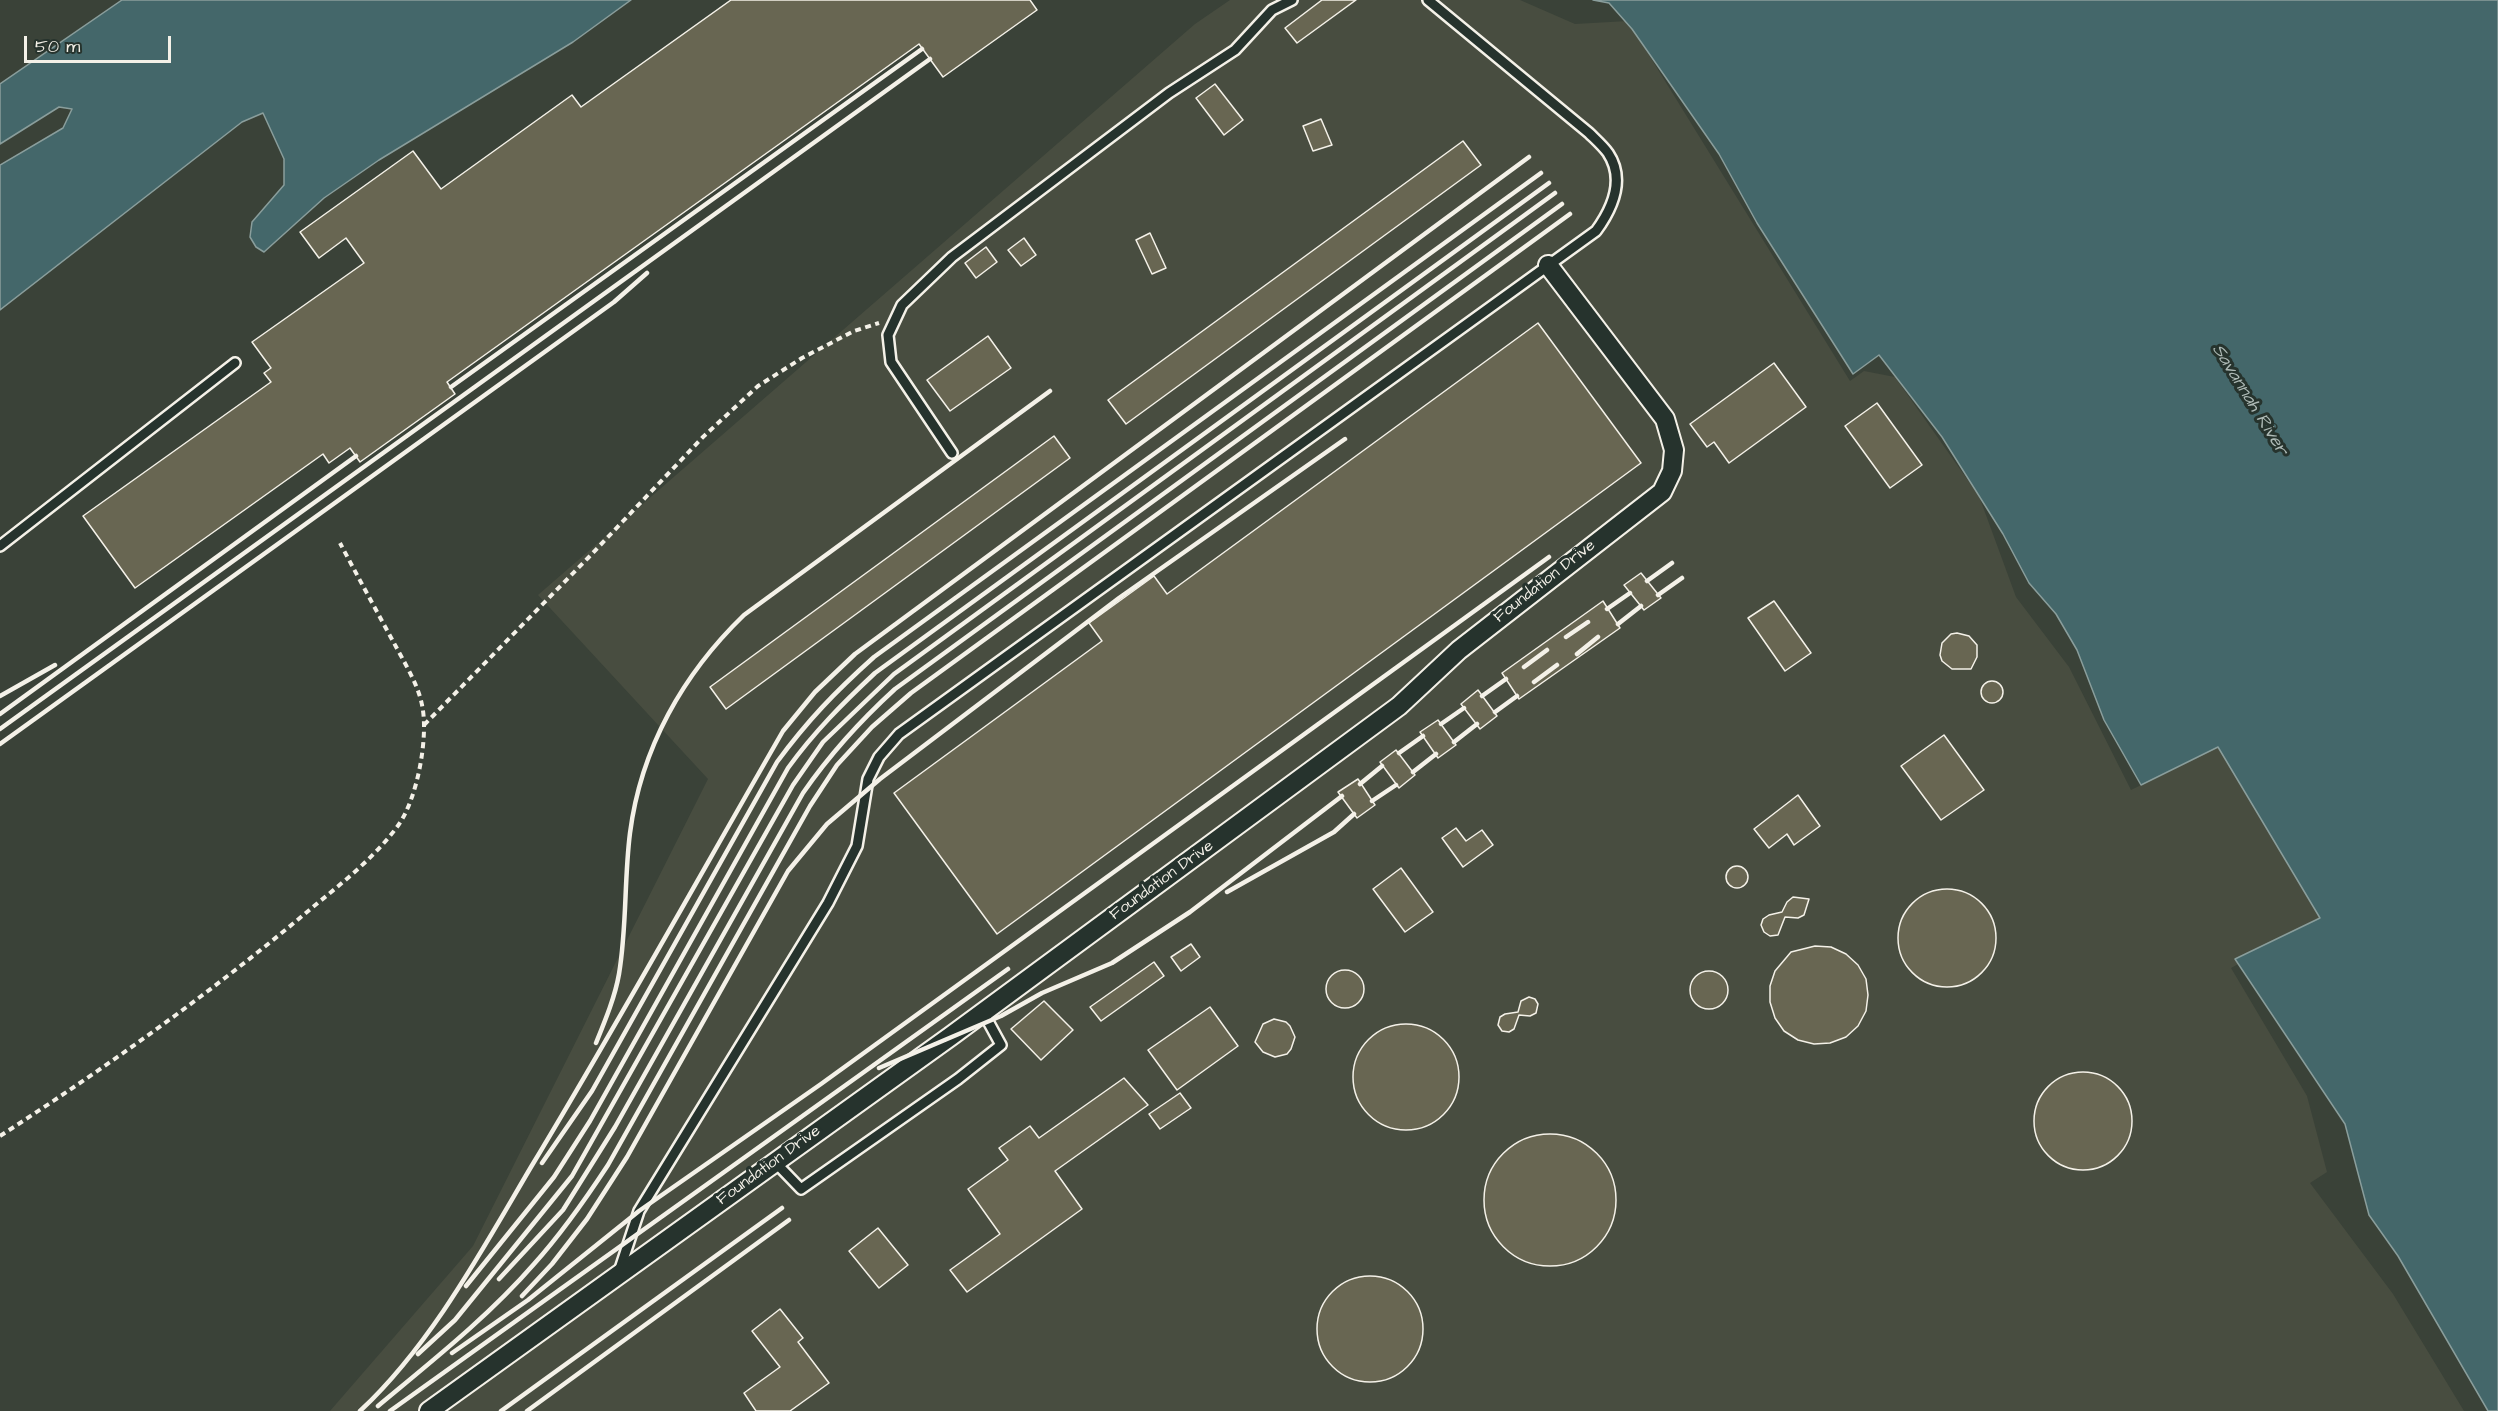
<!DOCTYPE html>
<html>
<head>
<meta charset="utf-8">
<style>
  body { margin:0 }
  #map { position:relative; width:2498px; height:1411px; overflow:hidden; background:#3a4238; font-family:"Architects Daughter",sans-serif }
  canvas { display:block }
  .scale { position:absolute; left:24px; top:36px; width:147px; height:27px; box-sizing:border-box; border:3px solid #f4f1e8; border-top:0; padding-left:8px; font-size:18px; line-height:21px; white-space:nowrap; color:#f4f1e8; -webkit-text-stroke:4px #26332d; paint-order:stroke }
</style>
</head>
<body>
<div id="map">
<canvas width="2498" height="1411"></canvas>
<div class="scale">50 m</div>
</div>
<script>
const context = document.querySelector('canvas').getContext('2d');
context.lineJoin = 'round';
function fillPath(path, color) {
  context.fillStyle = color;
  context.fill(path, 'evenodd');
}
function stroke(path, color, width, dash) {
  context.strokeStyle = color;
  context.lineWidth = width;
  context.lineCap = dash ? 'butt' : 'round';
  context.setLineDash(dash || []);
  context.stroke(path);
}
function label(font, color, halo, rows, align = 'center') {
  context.font = font + ' "Architects Daughter",sans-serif';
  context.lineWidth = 6;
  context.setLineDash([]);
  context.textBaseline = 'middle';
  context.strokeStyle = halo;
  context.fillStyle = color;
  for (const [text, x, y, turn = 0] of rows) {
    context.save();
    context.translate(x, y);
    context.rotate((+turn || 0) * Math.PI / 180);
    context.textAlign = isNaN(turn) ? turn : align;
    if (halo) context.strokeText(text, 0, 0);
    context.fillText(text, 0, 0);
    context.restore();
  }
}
const built = new Path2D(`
  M1230,0H1520L1575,24L1628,21L1850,381L1864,371L1895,377L1979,496L2016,597L2069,667L2131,790L2218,747L2320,918L2231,968L2307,1096L2327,1172L2310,1183L2393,1294L2464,1411H330L473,1246L708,779L538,595L1195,24Z`);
const water = new Path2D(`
  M122,0H631L573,42L379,160L324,198L264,252L256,247L250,237L252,222L284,185V159L263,113L242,122L0,310V165L63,128L72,109L59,107L0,144V84Z
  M1593,0H2498V1411H2488L2398,1256L2369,1215L2345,1124L2235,959L2320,918L2218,747L2141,785L2104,720L2077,650L2056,614L2029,583L2003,534L1942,437L1879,355L1853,374L1757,223L1719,154L1632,29L1609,3Z`);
const building = new Path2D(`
  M731,0H1030L1037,10L943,77L919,44L447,382L455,394L360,462L350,448L329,463L323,454L135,588L83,516L271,382L264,373L271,368L252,342L364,263L346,238L319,258L300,232L413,151L441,189L572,95L581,107Z
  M1322,0H1356L1297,43L1285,28Z
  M1215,84L1243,120L1224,135L1196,98Z
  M1321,119L1332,145L1313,151L1303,126Z
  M1463,141L1481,165L1126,424L1108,400Z
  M1150,233L1166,268L1152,274L1136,240Z
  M1024,238L1036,255L1021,266L1008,250Z
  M986,247L997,262L976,278L965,263Z
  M1538,323L1641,463L997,934L894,793L1102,641L1089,623L1154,576L1167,594Z
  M988,336L1011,368L950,411L927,380Z
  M1774,363L1806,407L1729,463L1714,442L1707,447L1690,424Z
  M1877,403L1922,465L1890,488L1845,426Z
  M1054,436L1070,458L726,709L710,687Z
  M1641,573L1661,598L1644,610L1624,585Z
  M1603,601L1620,628L1519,699L1502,673Z
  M1774,601L1811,653L1785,671L1748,618Z
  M1957,633L1969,636L1977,645V657L1971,669H1952L1942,661L1940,655L1942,643L1951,634Z
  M1981 692a11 11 0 1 1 22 0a11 11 0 1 1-22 0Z
  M1478,690L1497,716L1480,729L1461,704Z
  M1438,720L1456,745L1438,758L1420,732Z
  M1944,735L1984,790L1941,820L1901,766Z
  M1396,750L1415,775L1399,788L1380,762Z
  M1358,779L1375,805L1357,818L1338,792Z
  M1798,795L1820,826L1794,845L1787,834L1769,848L1754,829Z
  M1456,828L1466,841L1482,830L1493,845L1463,867L1442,838Z
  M1726 877a11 11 0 1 1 22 0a11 11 0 1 1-22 0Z
  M1401,868L1433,912L1405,932L1373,889Z
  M1898 938a49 49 0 1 1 98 0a49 49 0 1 1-98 0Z
  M1793,897L1809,899L1804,915L1798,918L1785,917L1778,935L1770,936L1764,932L1761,925L1763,919L1769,915L1782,912L1787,902Z
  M1191,944L1200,957L1181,971L1171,957Z
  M1815,946L1831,947L1846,954L1858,965L1866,979L1868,995L1866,1011L1858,1026L1846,1037L1830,1043L1814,1044L1798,1040L1784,1031L1775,1018L1770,1002V986L1775,971L1791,952Z
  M1154,962L1164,976L1101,1021L1090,1007Z
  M1326 989a19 19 0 1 1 38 0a19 19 0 1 1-38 0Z
  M1690 990a19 19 0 1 1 38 0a19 19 0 1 1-38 0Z
  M1529,997L1535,999L1538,1004L1536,1013L1530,1016L1519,1015L1514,1029L1509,1032L1502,1031L1498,1025L1500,1017L1505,1014L1518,1012L1521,1001Z
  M1044,1001L1073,1030L1041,1060L1011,1029Z
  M1210,1007L1238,1046L1177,1090L1148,1050Z
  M1274,1019L1286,1022L1290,1026L1295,1037L1291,1049L1287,1054L1275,1057L1263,1052L1255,1042L1263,1024Z
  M1353 1077a53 53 0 1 1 106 0a53 53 0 1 1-106 0Z
  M2034 1121a49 49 0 1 1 98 0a49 49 0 1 1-98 0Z
  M1124,1078L1148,1105L1055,1171L1082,1209L967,1292L950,1270L1000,1234L968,1189L1008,1160L999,1148L1030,1126L1039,1138Z
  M1180,1093L1191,1108L1160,1129L1149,1114Z
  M1484 1200a66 66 0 1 1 132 0a66 66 0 1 1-132 0Z
  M878,1228L908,1265L879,1288L849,1251Z
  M1317 1329a53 53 0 1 1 106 0a53 53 0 1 1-106 0Z
  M780,1309L803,1338L798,1342L829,1383L790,1411H756L744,1393L780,1367L752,1331Z`);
const path = new Path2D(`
  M424,725L588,558L703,437L758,386L802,358L854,331L879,323
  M0,1136C105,1068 205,997 301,917C334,889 371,862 397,827C417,801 429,737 422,705C418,684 404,662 394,643C376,610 358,577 340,543`);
const lane = new Path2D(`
  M952,453L891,362L888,335L902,305L952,257L1169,93L1235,50L1272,10L1292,0
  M0,546L235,363
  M775,1162L801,1189L958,1079L1001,1045L983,1012
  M619,1272L639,1211L828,903L857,846L868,779L879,757L899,734L1596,231C1612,209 1626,180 1608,153C1603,146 1595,139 1589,133L1428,0`);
const street = new Path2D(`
  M429,1411L951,1036L1399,706L1459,650L1662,492L1672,471L1674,450L1665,419L1548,265`);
const rail = new Path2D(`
  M451,387L922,49
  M1647,581L1672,563
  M1658,595L1682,578
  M1607,609L1630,593
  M1618,624L1641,606
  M1566,637L1588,622
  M1577,654L1598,637
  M1524,667L1547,650
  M1534,682L1557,665
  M0,696L55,665
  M1482,696L1506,679
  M1495,712L1517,696
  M0,714L356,456
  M1441,724L1464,708
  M0,729L930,59
  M1454,742L1477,724
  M0,744L614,302L647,273
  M1399,753L1423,736
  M1413,772L1436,754
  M1360,784L1382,766
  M1372,801L1396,785
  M1227,892L1334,832L1354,814
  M596,1043C605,1021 615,997 619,974C627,927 624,880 630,833C641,748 683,674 744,615L1050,391
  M879,1068L1001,1016L1042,993L1112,963L1190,912L1342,796
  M542,1163L592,1091L777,762C808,720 835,692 874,657L1541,173
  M499,1279L563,1210L615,1127L803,793C830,754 860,721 895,689L1562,204
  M466,1286L554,1177L590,1121L788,768C814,732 843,703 875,673L1549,183
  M522,1296L552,1264L587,1219L627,1157L788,871L827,824L880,779L1119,598L1345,439
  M452,1353L528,1300L639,1211L821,1084L1549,557
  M418,1354L455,1320L572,1176L793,785L823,742L894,674L1555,193
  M378,1406C432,1361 488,1317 534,1264C562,1233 585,1200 608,1165L810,806L837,765L872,727L911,693L1570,214
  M360,1411C431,1345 482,1250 531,1167C618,1023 699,877 783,731L815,692L855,654L1529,157
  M390,1411L1008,969
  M501,1411L782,1208
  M527,1411L789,1220`);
const streetNames = [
  ["Foundation Drive",1545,582,-38],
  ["Foundation Drive",1162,881,-36],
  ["Foundation Drive",769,1166,-36]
];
const waterNames = [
  ["Savannah River",2249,400,58]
];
fillPath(built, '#484d40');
fillPath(water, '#44676a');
stroke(water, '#8a9e9c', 1.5);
fillPath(building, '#686652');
stroke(building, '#f4f1e8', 1.5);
stroke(lane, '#f4f1e8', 14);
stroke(street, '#f4f1e8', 22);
stroke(path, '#f4f1e8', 4, [6, 4.5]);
stroke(lane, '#26332d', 9);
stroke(street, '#26332d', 18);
stroke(rail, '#f4f1e8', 4.5);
label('16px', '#f4f1e8', '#26332d', streetNames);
label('italic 18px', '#aebab6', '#26332d', waterNames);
</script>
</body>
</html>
